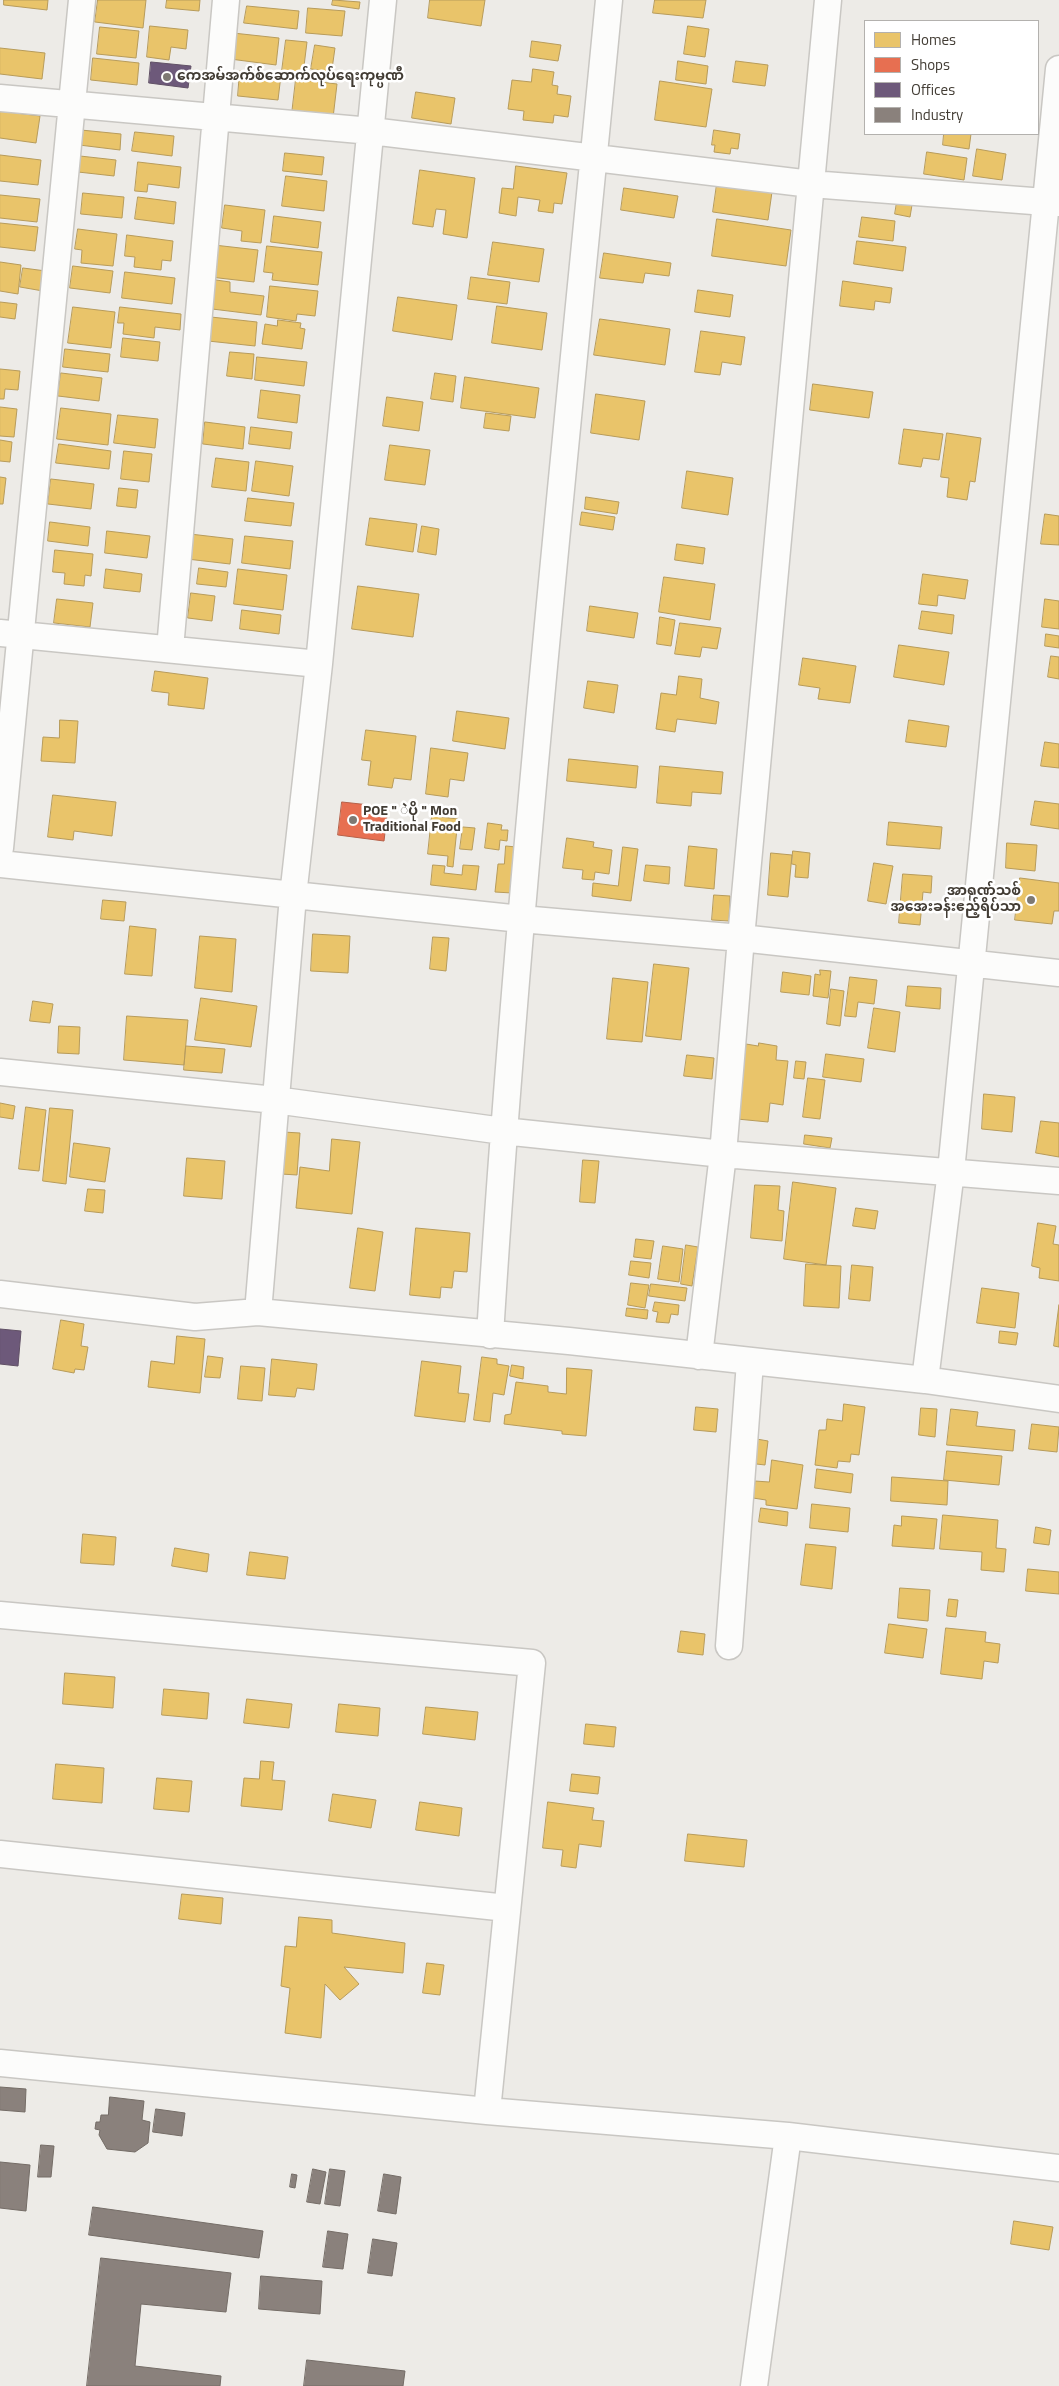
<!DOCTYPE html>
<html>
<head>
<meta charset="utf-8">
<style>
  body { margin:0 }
  #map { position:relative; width:1059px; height:2386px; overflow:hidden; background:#edebe7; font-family:"Titillium Web",sans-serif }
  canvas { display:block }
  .legend { position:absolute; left:864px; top:20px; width:175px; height:115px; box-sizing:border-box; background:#fff; border:1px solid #b3b1ae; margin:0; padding:6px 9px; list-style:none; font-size:15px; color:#423c34 }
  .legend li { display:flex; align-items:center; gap:10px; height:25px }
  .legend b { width:25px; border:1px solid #b3b1ae }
</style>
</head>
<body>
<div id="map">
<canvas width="1059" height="2386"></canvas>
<ul class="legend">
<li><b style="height:14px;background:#e9c46a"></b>Homes</li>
<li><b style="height:14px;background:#e76f51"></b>Shops</li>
<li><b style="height:14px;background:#6d597a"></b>Offices</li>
<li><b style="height:14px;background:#8a817c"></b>Industry</li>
</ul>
</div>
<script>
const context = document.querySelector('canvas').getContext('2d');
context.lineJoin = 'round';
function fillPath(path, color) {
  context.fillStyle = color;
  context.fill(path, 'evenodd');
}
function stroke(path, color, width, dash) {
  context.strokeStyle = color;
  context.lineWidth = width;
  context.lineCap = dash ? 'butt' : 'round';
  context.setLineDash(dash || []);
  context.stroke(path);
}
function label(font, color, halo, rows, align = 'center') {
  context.font = font + ' "Titillium Web","Noto Sans Myanmar",sans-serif';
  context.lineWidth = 5;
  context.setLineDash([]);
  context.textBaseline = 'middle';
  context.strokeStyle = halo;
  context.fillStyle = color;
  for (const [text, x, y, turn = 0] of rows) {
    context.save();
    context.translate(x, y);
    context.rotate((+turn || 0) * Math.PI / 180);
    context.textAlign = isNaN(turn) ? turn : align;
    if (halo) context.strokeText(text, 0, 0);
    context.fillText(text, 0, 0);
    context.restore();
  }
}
const homes = new Path2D(`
  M4,0H48L47,10L4,5Z
  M98,0H146L143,28L95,22Z
  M167,0H200L199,11L166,8Z
  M333,0L360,2L359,9L332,5Z
  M430,0H485L481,26L428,18Z
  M655,0H706L703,18L653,13Z
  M247,6L299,11L297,29L244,23Z
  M308,8L345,11L342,36L306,33Z
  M150,26L188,30L186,49L171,47L169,60L147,57Z
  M688,26L709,29L705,57L684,54Z
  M100,27L139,31L136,58L97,54Z
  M233,33L279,38L276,65L230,59Z
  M286,40L307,42L303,74L282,71Z
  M532,41L561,45L558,61L530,57Z
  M315,45L335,48L331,76L318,74V70L311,69Z
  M0,48L45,53L42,79L0,74Z
  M93,58L139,63L137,85L91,80Z
  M678,61L708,66L706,84L676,80Z
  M736,61L768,65L765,86L733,82Z
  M533,69L554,72L552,85L558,86L557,94L571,96L568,117L554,115L553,123L523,120L524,111L508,109L512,80L531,82Z
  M240,71L281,75L278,100L238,96Z
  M296,79L337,84L333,118L292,114Z
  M660,81L712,89L706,127L655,120Z
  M416,92L455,98L451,124L412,118Z
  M0,111L40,116L36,143L0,138Z
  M81,130L121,134L120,150L79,145Z
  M714,130L740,134L738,149L731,148L730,154L714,152L715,145H712Z
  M135,132L174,136L172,156L132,151Z
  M944,134H971L969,149L943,145Z
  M977,149L1006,154L1002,180L973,176Z
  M927,152L967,158L964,180L924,174Z
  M285,153L324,157L322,175L283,171Z
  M0,155L41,160L38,185L0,181Z
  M80,156L116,160L114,176L78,172Z
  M138,162L181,167L179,188L148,184L147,192L135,191Z
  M516,166L567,173L562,204L554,203L553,213L538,211L540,200L518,197L516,216L499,213L502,188L513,189Z
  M420,170L475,178L467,238L443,234L446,210L436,209L433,227L413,224Z
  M286,176L327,181L324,211L282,206Z
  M717,184L772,192L768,220L713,212Z
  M624,188L678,196L674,218L621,210Z
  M83,193L124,197L122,218L81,214Z
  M0,195L40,199L37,222L0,218Z
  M138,197L176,202L174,224L135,219Z
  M897,202L912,205L910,217L895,214Z
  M225,205L265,210L261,243L241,241L242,231L222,228Z
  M274,216L321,222L318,248L271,242Z
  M862,217L895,221L893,241L859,237Z
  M717,219L791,230L786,266L712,256Z
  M0,223L38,227L35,251L0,247Z
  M78,229L117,234L113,266L81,263L82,250L75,249Z
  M127,235L173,241L171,261L162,260L161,270L134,267L135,257L125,256Z
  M857,241L906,247L903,271L854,264Z
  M493,242L544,249L539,282L488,275Z
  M214,245L258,250L254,282L210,277Z
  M267,246L322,252L318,285L272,280L273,273L264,272Z
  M604,253L671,263L669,276L645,273L643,283L600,278Z
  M0,262L21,265L18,294L0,291Z
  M73,266L113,271L110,293L70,288Z
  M23,268L46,271L43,291L20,287Z
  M125,272L175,278L172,304L122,298Z
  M471,277L510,282L507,304L468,299Z
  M216,280L230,282V292L264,296L261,315L212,309Z
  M843,281L892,288L890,303L875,301L874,310L840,306Z
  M270,286L318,291L315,316L297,314L296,321L267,317Z
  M698,290L733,295L730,317L695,312Z
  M398,297L457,305L452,340L393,331Z
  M0,302L17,304L15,319L0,317Z
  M497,306L547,313L542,350L492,343Z
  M73,307L115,312L111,348L68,343Z
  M120,307L181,314L180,330L155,327L154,338L123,334L124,323H118Z
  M211,317L257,322L255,346L208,341Z
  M600,319L670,329L665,365L594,355Z
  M278,320L301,323L300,328L305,329L302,349L262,344L265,324L277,326Z
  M701,331L745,337L741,365L722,362L720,375L695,372Z
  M123,338L160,342L158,361L121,357Z
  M65,349L110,354L108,372L63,367Z
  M230,352L254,354L252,379L227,376Z
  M257,357L307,362L304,386L255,380Z
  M0,369L20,371L18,390L5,389L4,399H0Z
  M61,373L102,378L99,401L58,396Z
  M435,373L456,376L453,402L431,399Z
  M465,377L539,388L535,418L461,408Z
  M813,384L873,392L869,418L810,410Z
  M261,390L300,395L297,423L258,418Z
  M596,394L645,401L639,440L591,433Z
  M387,397L423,402L419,431L383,426Z
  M0,407L17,409L14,437L0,436Z
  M61,408L111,414L108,445L57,439Z
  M486,413L511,416L509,431L484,428Z
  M118,415L158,419L155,448L114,443Z
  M205,422L245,427L243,449L203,444Z
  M251,427L292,432L290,449L249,444Z
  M904,429L943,434L939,460L923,458L921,467L899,464Z
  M947,433L981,438L975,482L970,481L967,500L947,497L949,478L941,477Z
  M0,440L12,442L10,462L0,461Z
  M59,444L111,451L109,469L56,463Z
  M390,445L430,450L425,485L385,480Z
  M124,451L152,454L149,482L121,479Z
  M216,458L249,462L246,491L212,487Z
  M256,461L293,466L289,496L252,491Z
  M687,471L733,478L728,515L682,508Z
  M0,477L6,478L3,504H0Z
  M51,479L94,484L91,509L48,504Z
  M119,488L138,490L136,508L117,506Z
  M586,497L619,502L617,514L585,509Z
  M248,498L294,503L291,526L245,521Z
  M582,512L615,517L613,530L580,525Z
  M1045,514L1059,516V545L1041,544Z
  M370,518L417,524L413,552L366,545Z
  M50,522L90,527L88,546L48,541Z
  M422,526L439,529L436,555L418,552Z
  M107,531L150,536L147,558L105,553Z
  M190,534L233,539L230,564L187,559Z
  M245,536L293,541L290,569L242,563Z
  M677,544L705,548L703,564L675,560Z
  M55,550L93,554L91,576L85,575L84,586L64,584L65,573L53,572Z
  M199,568L228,572L226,587L197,584Z
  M106,569L142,574L140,592L104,588Z
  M238,569L287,575L283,610L234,604Z
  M923,574L968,580L965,599L938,595L937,606L919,604Z
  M664,577L715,584L710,620L659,612Z
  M358,586L419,594L413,637L352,629Z
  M191,593L215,596L212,621L188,618Z
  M57,599L93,603L90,627L54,623Z
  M1045,599L1059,601V629L1042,627Z
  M590,606L638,613L634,638L587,631Z
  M242,610L281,615L279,634L240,629Z
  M922,611L954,615L952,634L919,629Z
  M660,617L675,620L671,646L657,644Z
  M680,623L721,628L717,649L702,647L700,657L675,654Z
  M1046,634L1059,636V648L1045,646Z
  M899,645L949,652L944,685L894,677Z
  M1051,656L1059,657V679L1048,677Z
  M803,658L856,666L850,703L818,699L820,688L799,685Z
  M155,671L208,678L204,709L168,705L169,693L152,691Z
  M679,676L702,679L700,698L719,702L716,724L677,719L675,732L656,729L661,693L676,695Z
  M588,681L618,685L614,713L584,708Z
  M457,711L509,718L505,749L453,741Z
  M60,720L78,721L75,763L41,761L43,737L59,738Z
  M909,720L949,726L946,747L906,742Z
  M366,730L416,736L411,780L394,778L392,788L368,785L371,761L362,760Z
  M1045,742L1059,744V768L1041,766Z
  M431,748L468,753L464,781L450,779L448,797L426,794Z
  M569,759L638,766L636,788L567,781Z
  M660,766L723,772L721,794L692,792L691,806L657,803Z
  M53,795L116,802L112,836L74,831L73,840L48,837Z
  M1035,801L1059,804V829L1031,825Z
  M432,816L458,819L453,867L447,866L448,856L428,854Z
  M889,822L942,827L940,849L887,845Z
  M488,823L502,825L501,830H508L507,841L500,840L499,850L485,848Z
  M463,827L475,828L472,850L460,849Z
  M567,838L594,842L593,847L612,850L609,874L595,872L594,880L582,879L583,870L563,868Z
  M1007,843L1037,845L1035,871L1006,868Z
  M506,846L516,847L512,893L495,892L498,864H504Z
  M689,846L717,849L714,889L685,886Z
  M623,847L638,849L631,901L592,896L593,883L618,886Z
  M793,851L810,853L808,878L795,877L796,865L792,864Z
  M771,853L792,855L788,897L768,895Z
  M874,863L893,866L886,904L868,901Z
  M433,865L445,866L444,873L462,875L463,865L479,866L476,890L431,885Z
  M646,865L670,867L669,884L644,881Z
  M903,874L932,876L931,893L923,892L920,925L899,923Z
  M1020,878L1059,883V911H1054L1052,924L1015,920Z
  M714,895L730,896L729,921L712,920Z
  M103,900L126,902L124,921L101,919Z
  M130,926L156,929L152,976L125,974Z
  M313,934L350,936L348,973L311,971Z
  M200,936L236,939L232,992L195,988Z
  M433,937L449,938L446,971L430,969Z
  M654,964L689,968L681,1040L646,1036Z
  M820,970L831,971L828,998L813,996L815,974L820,975Z
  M783,972L811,976L809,995L781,992Z
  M850,977L877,980L874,1004L858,1002L856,1017L845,1016Z
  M613,978L648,982L642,1042L607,1039Z
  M908,986L941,988L940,1009L906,1006Z
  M831,989L844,991L840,1026L827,1024Z
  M201,998L257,1006L251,1047L195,1040Z
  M33,1001L53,1004L50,1023L30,1021Z
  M874,1008L900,1012L895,1052L868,1048Z
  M127,1016L188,1020L184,1065L124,1060Z
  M59,1026L80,1027L79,1054L58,1053Z
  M759,1043L777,1046L776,1060L788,1061L783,1105L770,1103L768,1122L737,1119L746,1044L758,1046Z
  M186,1046L225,1049L222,1073L184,1070Z
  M826,1054L864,1059L861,1082L823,1077Z
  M687,1055L714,1058L712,1079L684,1076Z
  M796,1061L806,1062L804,1079L794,1078Z
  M808,1078L825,1080L820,1119L803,1117Z
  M984,1094L1015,1097L1012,1132L982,1129Z
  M0,1103L15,1106L13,1119L0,1117Z
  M26,1107L46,1110L39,1171L19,1169Z
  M50,1108L73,1110L66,1184L43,1181Z
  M1041,1121L1059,1123V1157L1036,1153Z
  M283,1132L300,1133L297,1175L281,1174Z
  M805,1135L832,1138L830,1148L804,1144Z
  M332,1139L360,1142L352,1214L296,1208L300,1167L329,1171Z
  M74,1143L110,1148L105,1182L70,1177Z
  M187,1158L225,1161L222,1199L184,1196Z
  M583,1160L599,1161L595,1203L580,1202Z
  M793,1182L836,1188L826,1265L784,1259Z
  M755,1185L780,1186L778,1210L784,1211L782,1241L751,1238Z
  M88,1189L105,1190L103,1213L85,1211Z
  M856,1208L878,1211L875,1229L853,1226Z
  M1038,1223L1056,1226L1053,1244L1059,1245V1281L1039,1278L1040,1268L1032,1266Z
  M358,1228L383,1232L375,1291L350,1288Z
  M416,1228L470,1233L467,1272L454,1271L452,1288L441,1287L440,1298L410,1295Z
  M636,1239L654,1241L651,1259L634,1257Z
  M686,1245L698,1247L692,1286L681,1284Z
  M663,1246L683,1249L679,1282L658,1279Z
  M631,1261L651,1263L649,1278L629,1275Z
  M806,1264L841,1266L839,1308L804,1306Z
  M852,1265L873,1267L870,1301L849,1299Z
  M631,1283L649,1285L645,1308L628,1305Z
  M651,1284L687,1288L685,1301L649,1296Z
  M982,1288L1019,1293L1015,1328L977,1323Z
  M655,1302L679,1305L678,1315L671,1314L669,1323L656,1322L658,1312L653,1311Z
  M1059,1305V1347L1054,1346Z
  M627,1308L648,1310L647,1319L626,1316Z
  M61,1320L84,1324L81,1346L88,1347L84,1370L75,1369L74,1373L53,1369Z
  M1000,1331L1018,1333L1016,1345L999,1343Z
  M177,1336L205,1339L200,1393L148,1387L151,1361L174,1364Z
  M208,1356L223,1358L220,1378L205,1377Z
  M482,1357L497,1359V1364L509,1366L504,1395L493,1393L490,1422L474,1420Z
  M272,1359L317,1364L314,1390L297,1388L295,1397L269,1395Z
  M422,1361L461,1366L458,1393L469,1394L465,1422L415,1416Z
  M512,1365L524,1367L523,1379L510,1376Z
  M241,1366L265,1368L262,1401L238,1399Z
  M567,1368L592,1370L586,1436L562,1434V1431L504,1424L505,1415L511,1414L516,1382L548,1386V1392L566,1394Z
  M844,1404L865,1407L859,1455L851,1454L850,1462L838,1461L837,1468L815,1465L819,1430H826L827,1419L842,1421Z
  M696,1407L718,1409L716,1432L694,1430Z
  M921,1408L937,1409L935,1437L919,1435Z
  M951,1409L978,1412L976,1426L1015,1430L1013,1451L947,1445Z
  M1032,1424L1059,1427L1057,1452L1029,1449Z
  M751,1438L768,1441L765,1465L748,1463Z
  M947,1451L1002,1456L999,1485L944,1480Z
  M772,1460L803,1465L797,1509L766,1505V1500L753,1498L755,1481L769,1482Z
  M817,1469L853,1474L851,1493L815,1488Z
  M892,1477L948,1481L947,1505L891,1501Z
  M812,1504L850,1508L848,1532L810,1528Z
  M761,1508L788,1512L787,1526L759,1522Z
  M943,1515L998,1520L996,1548L1006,1549L1004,1572L981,1570L982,1552L940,1549Z
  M902,1516L937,1519L934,1549L892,1546L894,1525L901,1526Z
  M1036,1527L1051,1530L1049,1545L1034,1543Z
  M83,1534L116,1537L114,1565L81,1563Z
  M806,1544L836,1547L832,1589L801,1585Z
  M175,1548L209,1554L207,1572L172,1566Z
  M250,1552L288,1557L285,1579L247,1575Z
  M1028,1569L1059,1572V1594L1026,1591Z
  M900,1588L930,1590L928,1621L898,1618Z
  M949,1599L958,1600L956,1617L947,1616Z
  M889,1624L927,1629L923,1658L885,1653Z
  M946,1628L986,1632L985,1642L1000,1644L998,1663L984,1661L982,1679L941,1674Z
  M681,1631L705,1634L703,1655L678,1652Z
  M65,1673L115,1677L113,1708L63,1704Z
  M164,1689L209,1693L207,1719L162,1715Z
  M247,1699L292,1704L289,1728L244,1723Z
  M339,1704L380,1708L378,1736L336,1732Z
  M426,1707L478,1712L475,1740L423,1734Z
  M586,1724L616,1727L614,1747L584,1744Z
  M261,1761L274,1762L272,1780L285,1781L282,1810L241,1806L244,1778L259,1779Z
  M56,1764L104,1768L102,1803L53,1799Z
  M572,1774L600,1777L598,1794L570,1791Z
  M157,1778L192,1781L189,1812L154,1809Z
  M333,1794L376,1800L371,1828L329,1821Z
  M420,1802L462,1808L459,1836L416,1830Z
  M548,1802L594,1808L592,1820L604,1821L601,1847L579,1844L576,1868L561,1866L563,1850L543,1848Z
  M688,1834L747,1840L744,1867L685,1861Z
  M182,1894L223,1898L221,1924L179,1919Z
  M299,1917L332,1920V1933L405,1943L403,1973L344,1967L359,1984L340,2000L325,1984L321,2038L285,2033L290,1988L281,1986L285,1946L296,1947Z
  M427,1963L444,1965L440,1995L423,1993Z
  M1014,2221L1053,2227L1049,2250L1011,2244Z`);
const shops = new Path2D(`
  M342,802L388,807L384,841L338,835Z`);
const offices = new Path2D(`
  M151,62L191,66L188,88L149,83Z
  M0,1329L21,1331L18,1366L0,1364Z`);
const industry = new Path2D(`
  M0,2087L26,2089L25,2112L0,2110Z
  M110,2097L144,2101L142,2120L150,2122L148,2143L135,2152L107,2149L99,2135L100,2130L95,2129L96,2122H100L101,2115H108Z
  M156,2109L185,2113L182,2136L153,2132Z
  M41,2145L54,2146L51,2177H38Z
  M0,2162L30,2165L26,2211L0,2208Z
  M313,2169L326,2172L320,2204L307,2202Z
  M330,2169L345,2171L340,2206L325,2204Z
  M292,2174L297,2175L295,2188L290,2187Z
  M384,2174L401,2177L396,2214L378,2211Z
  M93,2207L263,2231L259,2258L89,2235Z
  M328,2231L348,2234L343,2269L323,2267Z
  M373,2239L397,2243L392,2276L368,2273Z
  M101,2258L231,2273L226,2312L141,2304L135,2366L221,2376L220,2386H87Z
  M261,2276L322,2281L320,2314L259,2309Z
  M307,2360L405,2371L403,2386H304Z`);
const minor = new Path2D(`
  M0,98L371,131L811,184L1059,203
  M0,633L319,664
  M170,649L226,0
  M0,848L82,0
  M0,864L521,919L741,938L1059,973
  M0,1072L275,1100L503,1131L723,1154L1059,1181
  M0,1294L195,1317L258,1312L569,1341L925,1380L1059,1399
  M258,1312L293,896L319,664L383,0
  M490,1335C518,889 566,445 609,0
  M699,1356L723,1154L741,938L828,0
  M925,1380L951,1171L1059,69
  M0,1615L532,1663L487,2111
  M729,1646L750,1362
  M0,1854L507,1908
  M0,2063L487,2111L788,2136L1059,2168
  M754,2386L788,2136`);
const markers = [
  [167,77,5,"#7e7973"],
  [353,820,5,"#7e7973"],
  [1031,900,5,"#7e7973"]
];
const poiNames = [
  ["ကေအမ်အက်စ်ဆောက်လုပ်ရေးကုမ္ပဏီ",177,77],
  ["POE \" ဲပို \" Mon",363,812],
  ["Traditional Food",363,828],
  ["အာရုဏ်သစ်",1021,892,"right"],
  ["အအေးခန်းဧည့်ရိပ်သာ",1021,908,"right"]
];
fillPath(homes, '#e9c46a');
stroke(homes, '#b79b5a', 1);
fillPath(shops, '#e76f51');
stroke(shops, '#b66048', 1);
fillPath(offices, '#6d597a');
stroke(offices, '#605065', 1);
fillPath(industry, '#8a817c');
stroke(industry, '#746c66', 1);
stroke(minor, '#c9c7c3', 29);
stroke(minor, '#fcfcfb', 26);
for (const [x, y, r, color] of markers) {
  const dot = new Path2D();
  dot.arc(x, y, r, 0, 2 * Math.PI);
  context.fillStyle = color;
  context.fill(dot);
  stroke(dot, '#fff', 2);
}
label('bold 14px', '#423c34', '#fff', poiNames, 'left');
</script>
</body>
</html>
